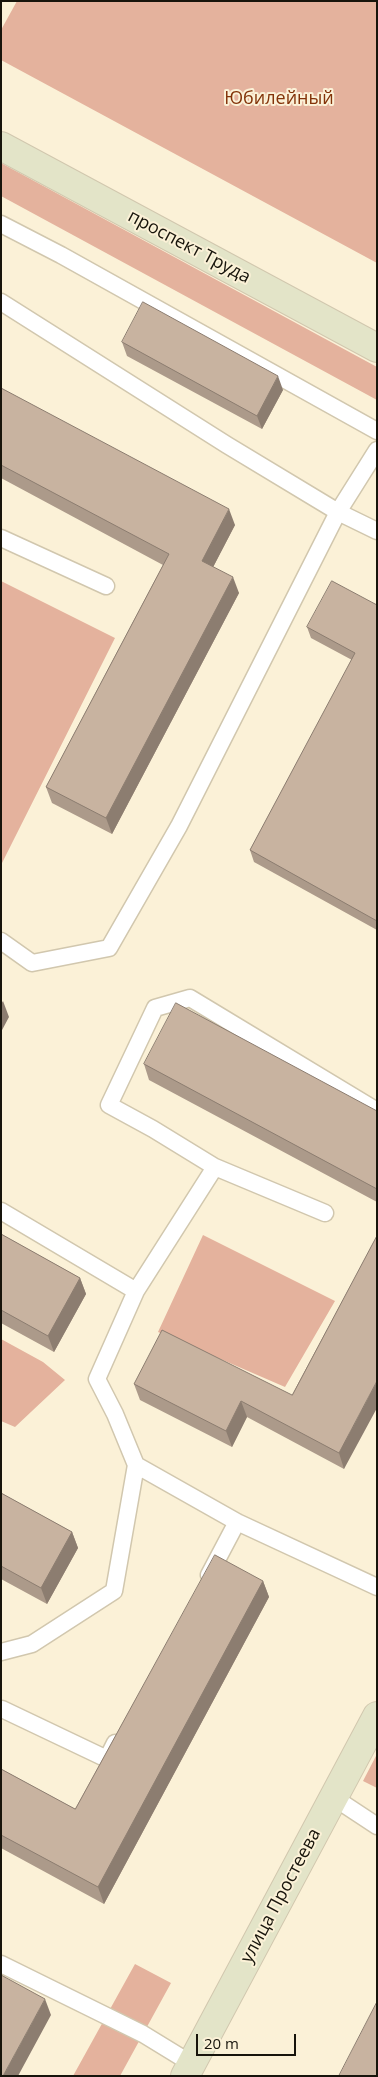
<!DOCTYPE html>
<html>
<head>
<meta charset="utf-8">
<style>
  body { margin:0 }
  #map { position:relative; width:378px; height:2077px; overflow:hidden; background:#fbf1d7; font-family:"Open Sans",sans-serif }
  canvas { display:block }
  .frame { position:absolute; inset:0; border:2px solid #17140b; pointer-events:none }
  .scale { position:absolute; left:196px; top:2034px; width:100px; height:22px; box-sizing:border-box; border:2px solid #17140b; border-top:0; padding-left:6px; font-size:15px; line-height:18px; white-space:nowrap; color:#17140b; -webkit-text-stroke:4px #fbf1d7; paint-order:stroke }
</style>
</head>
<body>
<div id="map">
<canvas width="378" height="2077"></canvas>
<div class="frame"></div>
<div class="scale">20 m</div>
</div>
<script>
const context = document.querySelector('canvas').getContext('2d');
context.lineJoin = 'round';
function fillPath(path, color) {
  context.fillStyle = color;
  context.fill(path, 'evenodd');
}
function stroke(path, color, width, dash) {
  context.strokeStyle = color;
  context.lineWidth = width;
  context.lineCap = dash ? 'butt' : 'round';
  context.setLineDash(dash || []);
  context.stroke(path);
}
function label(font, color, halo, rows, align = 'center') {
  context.font = font + ' "Open Sans",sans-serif';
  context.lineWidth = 4;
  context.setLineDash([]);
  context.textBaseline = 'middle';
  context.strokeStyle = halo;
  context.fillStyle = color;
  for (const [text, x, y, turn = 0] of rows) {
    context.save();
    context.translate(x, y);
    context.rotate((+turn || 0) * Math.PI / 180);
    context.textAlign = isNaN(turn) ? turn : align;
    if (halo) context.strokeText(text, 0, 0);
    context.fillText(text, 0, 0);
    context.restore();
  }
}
const green = new Path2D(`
  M17,1H377V263L1,60V30Z
  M1,163L377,367V400L1,196Z
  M1,581L115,638L1,865Z
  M203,1235L335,1301L285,1387L158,1332Z
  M1,1339L43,1362L65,1380L15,1427L1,1421Z
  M377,1754V1788L363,1781Z
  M135,1964L171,1983L120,2076H73Z`);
const lane = new Path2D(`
  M1,224L61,255L377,431
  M1,302L227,445L338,512L377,531
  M1,538L106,586
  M1,941L32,963L109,948L179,826L338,512L377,450
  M215,1167L325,1213
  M1,1211L136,1291
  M136,1465L237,1522L377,1587
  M209,1575L237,1522
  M1,1652L32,1644L114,1591L136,1465L115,1414L97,1379L136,1291L215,1167L153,1129L109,1105L155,1008L190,998L377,1111
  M2,1709L107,1759L115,1743
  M333,1797L377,1826
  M1,1964L143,2034L192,2064`);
const secondary = new Path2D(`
  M1,146L377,348
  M185,2076L377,1716`);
const wall = new Path2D(`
  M122,342L283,390L262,429L127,356Z
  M1,388L235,525L213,567L239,593L112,834L52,803L46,787L163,565L1,478Z
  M377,605V930L254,862L250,850L352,660L311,638L307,627Z
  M144,1064L377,1111V1202L149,1080Z
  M1,1234L80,1278L86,1294L54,1352L1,1323Z
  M377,1236L344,1469L247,1417L232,1447L140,1400L134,1384L292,1395Z
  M1,1493L72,1532L78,1548L47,1604L1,1579Z
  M263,1581L269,1597L104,1904L1,1848V1769L75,1809Z`);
const shadedWall = new Path2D(`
  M278,376L283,390L262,429L257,416Z
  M229,509L235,525L208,577L202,561Z
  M233,577L239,593L112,834L106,818Z
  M3,1001L9,1017L1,1032V1004Z
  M80,1278L86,1294L54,1352L48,1336Z
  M377,1381V1408L344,1469L339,1453Z
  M241,1401L247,1417L232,1447L226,1431Z
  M72,1532L78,1548L47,1604L41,1588Z
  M263,1581L269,1597L104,1904L98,1887Z
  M45,1999L51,2015L18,2076H3Z`);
const building = new Path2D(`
  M143,302L278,376L257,416L122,342Z
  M1,388L229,509L202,561L233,577L106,818L46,787L169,554L1,465Z
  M332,581L377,605V921L250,850L355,653L307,627Z
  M176,1003L377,1111V1189L144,1064Z
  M1,1234L80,1278L48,1336L1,1310Z
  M377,1236V1381L339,1453L241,1401L226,1431L134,1384L162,1330L292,1395Z
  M1,1493L72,1532L41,1588L1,1566Z
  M215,1555L263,1581L98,1887L1,1835V1769L75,1809Z
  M1,1975L45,1999L3,2076H1Z
  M377,2002V2076H339Z`);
const parkNames = [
  ["Юбилейный",279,99]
];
const streetNames = [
  ["проспект Труда",189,247,28],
  ["улица Простеева",281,1896,-62]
];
fillPath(green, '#e4b29d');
stroke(lane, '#d1c7ae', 19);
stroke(secondary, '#d1c7ae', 30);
stroke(lane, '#fff', 16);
stroke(secondary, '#e3e4c8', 28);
fillPath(wall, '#ac9a8a');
fillPath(shadedWall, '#8c7d70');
fillPath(building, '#c8b3a0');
stroke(building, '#8c7d70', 1);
label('18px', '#833309', '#fbf1d7', parkNames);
label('18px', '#17140b', '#fbf1d7', streetNames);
</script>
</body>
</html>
